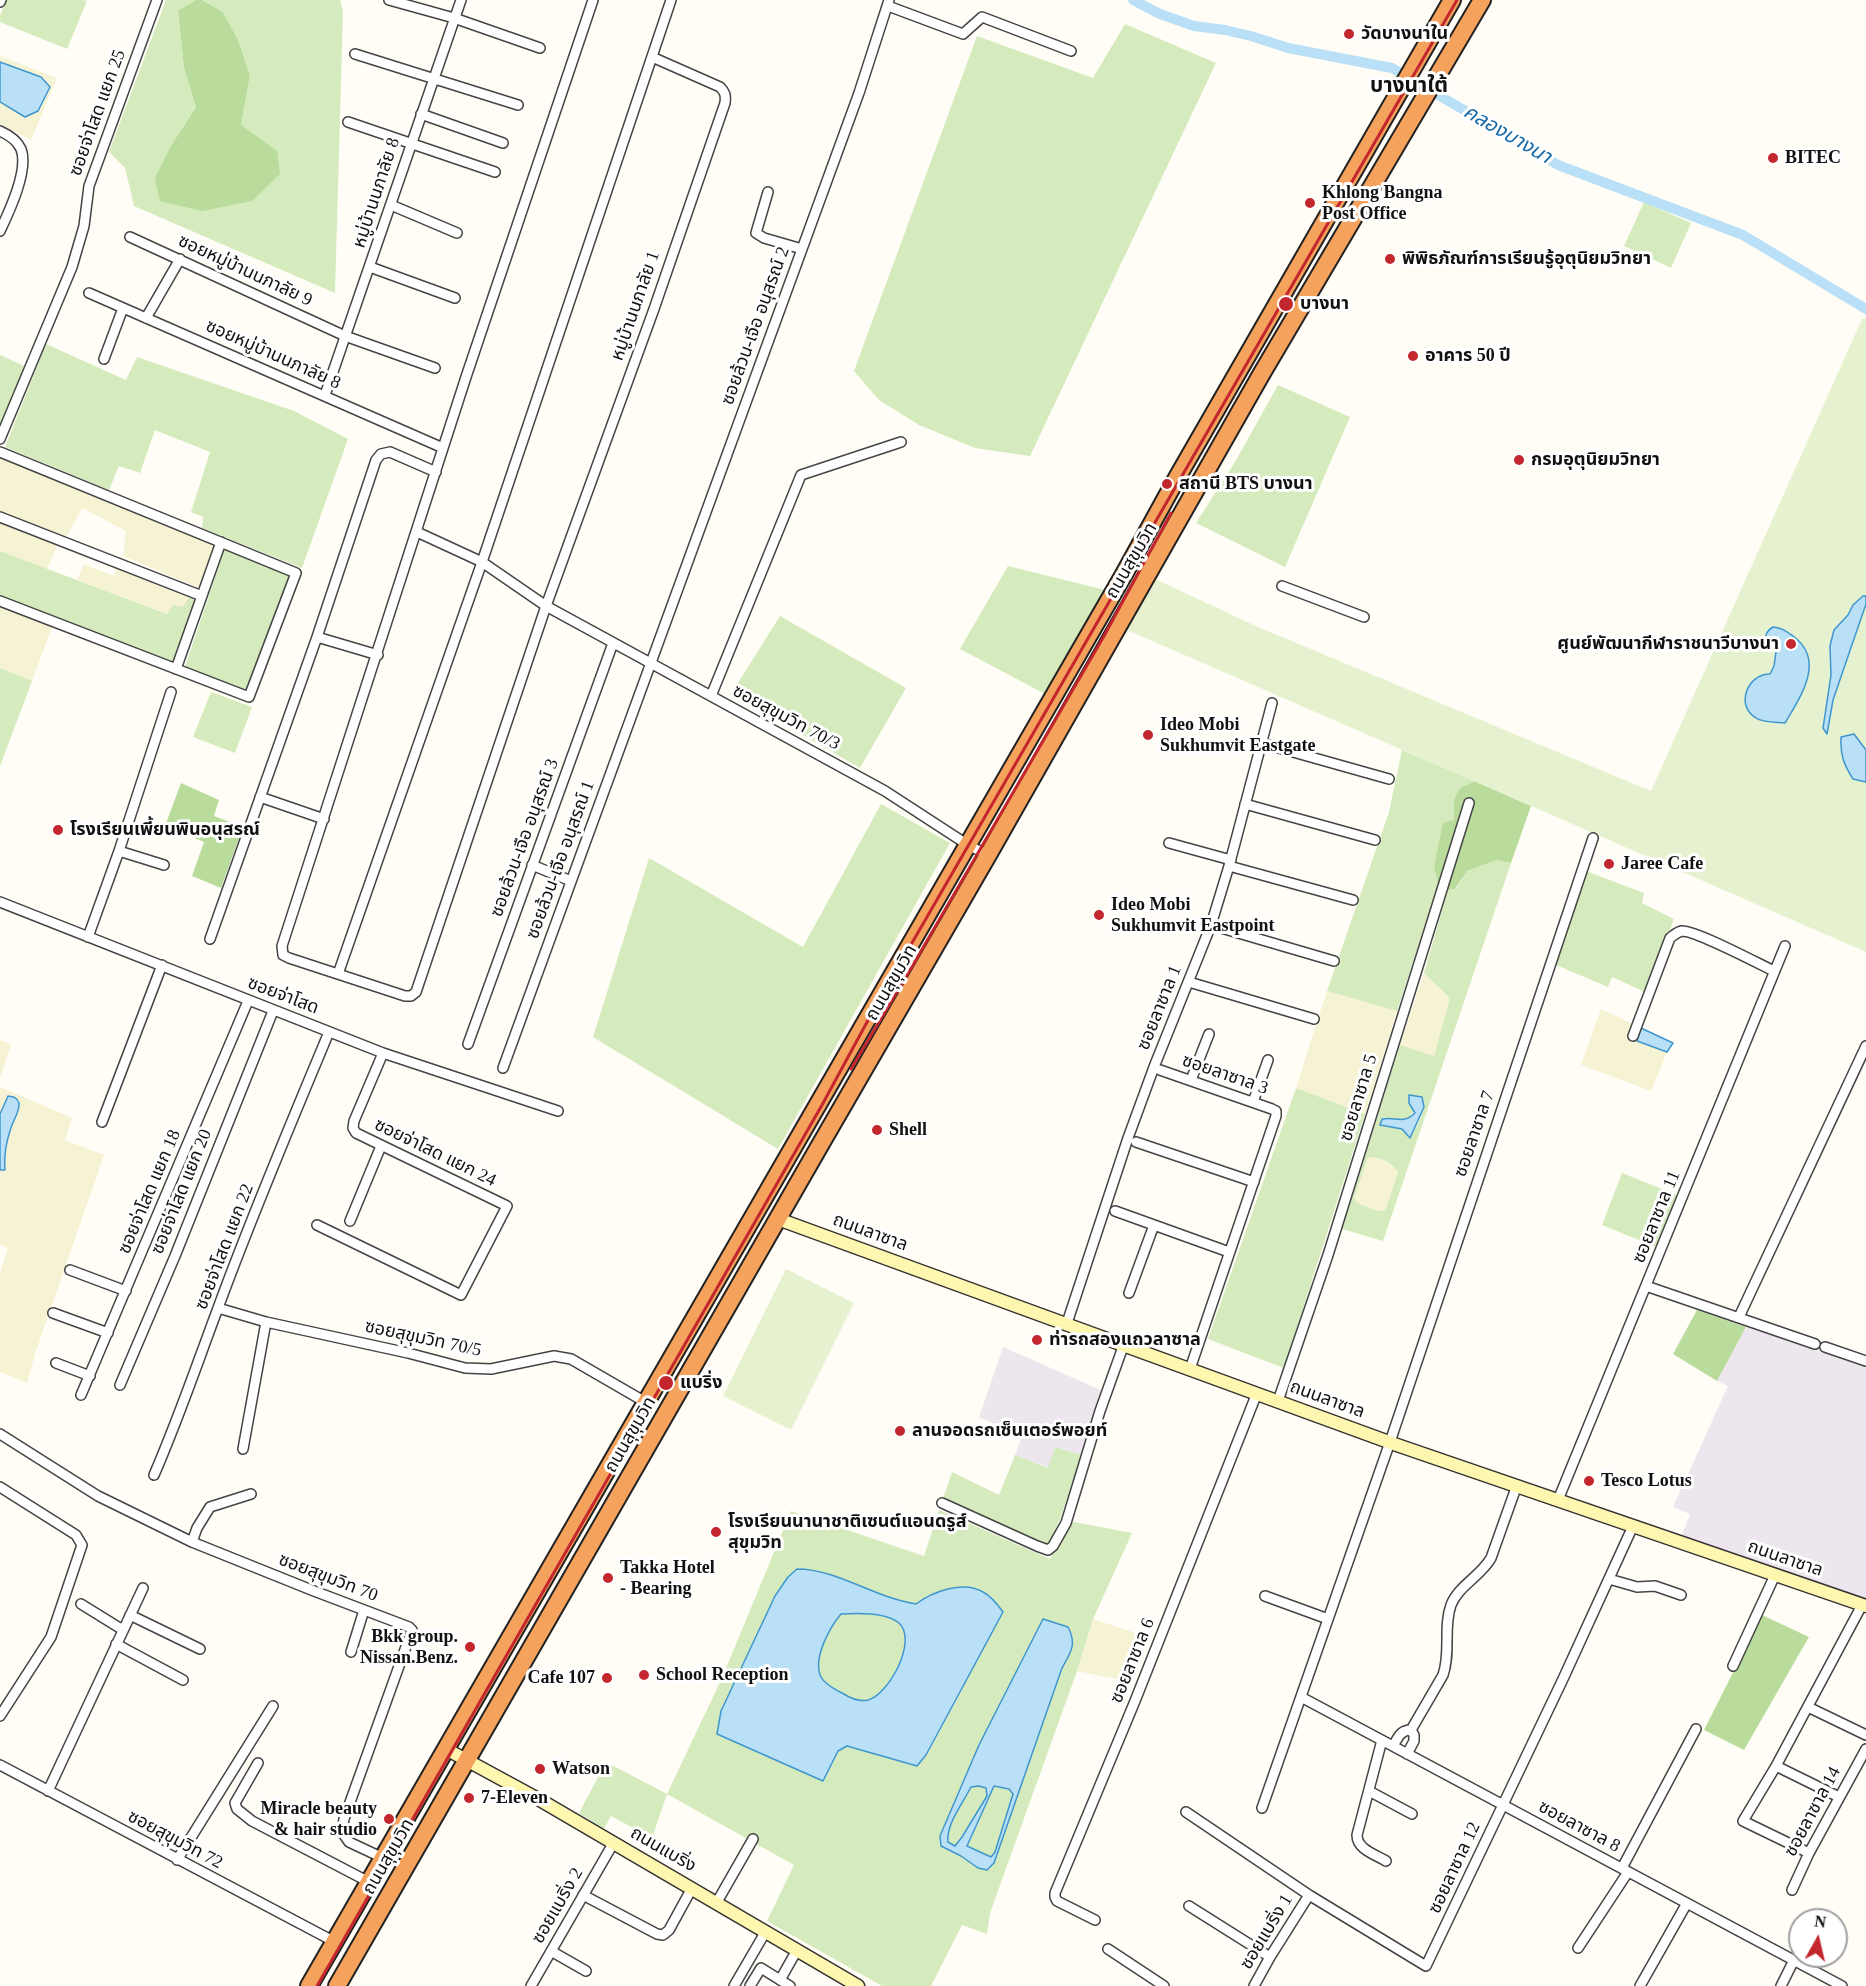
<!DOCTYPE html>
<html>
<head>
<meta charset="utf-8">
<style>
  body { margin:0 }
  #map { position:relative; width:1866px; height:1986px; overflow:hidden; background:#fffdf5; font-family:"Times New Roman",serif }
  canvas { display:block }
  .north { position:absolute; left:1788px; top:1908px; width:60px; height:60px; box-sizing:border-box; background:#fff; border:2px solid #a0a0a0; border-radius:50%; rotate:8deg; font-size:16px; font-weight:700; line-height:24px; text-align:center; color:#111 }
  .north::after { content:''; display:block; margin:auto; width:21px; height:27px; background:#c4262e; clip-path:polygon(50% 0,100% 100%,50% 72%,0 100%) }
</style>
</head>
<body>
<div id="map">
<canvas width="1866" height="1986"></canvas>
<div class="north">N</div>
</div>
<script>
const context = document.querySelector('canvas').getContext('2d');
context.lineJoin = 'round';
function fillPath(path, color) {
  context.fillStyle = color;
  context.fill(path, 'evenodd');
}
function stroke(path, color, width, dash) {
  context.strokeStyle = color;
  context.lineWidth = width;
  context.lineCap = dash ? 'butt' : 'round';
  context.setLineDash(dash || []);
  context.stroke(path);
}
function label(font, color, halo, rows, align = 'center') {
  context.font = font + ' "Times New Roman","Noto Sans Thai",serif';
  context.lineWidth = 6;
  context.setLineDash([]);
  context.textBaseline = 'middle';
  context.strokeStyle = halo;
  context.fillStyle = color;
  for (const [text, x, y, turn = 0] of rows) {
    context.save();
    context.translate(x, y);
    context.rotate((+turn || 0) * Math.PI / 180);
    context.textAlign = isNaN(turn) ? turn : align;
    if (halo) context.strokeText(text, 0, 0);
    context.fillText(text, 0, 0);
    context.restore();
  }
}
const industrial = new Path2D(`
  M1746,1327L1866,1364V1601L1682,1535L1690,1514L1673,1507L1728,1386L1717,1381Z
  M1003,1347L1103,1391L1082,1455L1055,1447L1049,1468L1015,1455L1022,1437L979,1417Z`);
const farmland = new Path2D(`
  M0,56L57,78L31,140L0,124V102L25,117L2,62H0Z
  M0,458L216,545L200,588L123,556L126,531L82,508L66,538L0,512Z
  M0,522L58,544L47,569L0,551Z
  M84,564L114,576L117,566L189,597L183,607L168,614L77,580Z
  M0,608L52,627L32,681L0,668Z
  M1424,973L1450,998L1434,1057L1400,1045Z
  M1327,991L1397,1011L1365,1114L1296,1088Z
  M1601,1009L1641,1028L1637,1041L1667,1052L1651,1091L1581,1065Z
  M0,1040L11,1044L0,1078Z
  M0,1087L72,1118L65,1140L104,1155L36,1351L27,1383L0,1372V1272L8,1248L0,1244V1170L5,1169L4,1160L10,1130L19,1109L0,1114Z
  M1367,1157H1374L1393,1165L1398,1172L1385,1211H1378L1357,1203L1354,1198Z
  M1093,1619L1148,1637L1132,1682L1077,1671Z`);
const green = new Path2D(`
  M6,0H83L87,1L67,49L0,22V16Z
  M166,0H196L178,12L184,68L196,107L172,144L241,125L250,75L238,40L223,12L202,0H340L343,11L335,293L134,206L125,168L109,152Z
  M1125,24L1216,63L1030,456L975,448L919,425L879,400L854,371L977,36L1093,78Z
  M1644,202L1691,223L1671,268L1624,246Z
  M46,344L126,380L137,357L294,411L348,439L302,568L202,528L203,517L191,512L210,452L155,430L140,473L119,466L109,490L5,447Z
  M0,355L24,366L0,428Z
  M1278,385L1350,417L1285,567L1196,523L1235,462Z
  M225,548L291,575L246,692L185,667Z
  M0,551L167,614L173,605L183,607L189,597L197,598L174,665L0,596Z
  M1008,566L1109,591L1047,695L960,649Z
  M780,616L906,688L860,768L731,694Z
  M0,668L32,681L0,766Z
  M211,692L252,707L235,753L193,737Z
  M1402,750L1475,781L1460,788L1454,799V820L1434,867L1438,884L1397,1011L1327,991L1389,812Z
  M881,804L950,843L778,1149L593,1037L649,858L803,947Z
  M1497,860L1511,863L1383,1241L1342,1229L1400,1045L1434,1056L1450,998L1424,973L1448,890L1456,889L1467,871ZM1422,1101C1425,1114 1416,1127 1410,1138L1402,1129L1380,1124L1382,1118C1392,1117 1399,1121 1408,1119ZM1368,1157C1379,1157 1392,1162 1398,1172L1385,1211H1378L1357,1203L1354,1198Z
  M1586,871L1644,893L1642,903L1674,919L1645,992L1612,977L1608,987L1556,965Z
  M1296,1088L1365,1114L1284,1368L1208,1339Z
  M1622,1173L1677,1195L1656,1247L1602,1225Z
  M1055,1447L1082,1455L1060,1519L1049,1543L1042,1544L943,1499L952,1472L999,1495L1015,1455L1048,1468Z
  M939,1510L1050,1559L1069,1521L1132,1533L1093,1619L1077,1671L990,1913L987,1934L962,1925L931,1986H882L767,1921L794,1865L667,1794L652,1838L611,1816L604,1829L579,1813L606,1762L667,1794L722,1678L791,1511L924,1556ZM798,1569C836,1569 876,1598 916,1604C931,1592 949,1589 968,1587L1003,1612L927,1755L917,1766L847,1746L838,1751L721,1710ZM1072,1650L1062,1668L994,1863L978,1868L961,1856L941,1846L940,1836L952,1809Z
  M841,1613C857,1614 886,1612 899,1623C917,1641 889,1695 868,1700C859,1702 850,1698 842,1693C835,1689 825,1684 821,1676C812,1658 830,1627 841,1613Z
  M971,1786H979L986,1788L987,1796L962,1838L955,1846L947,1842C946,1823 963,1803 971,1786Z
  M994,1786L1009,1789L1013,1794L995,1852L992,1857L967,1847Z`);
const forest = new Path2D(`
  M196,0H202L223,12L238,40L250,75L241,125L277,151L280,174L252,201L202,211L160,201L155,178L172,144L196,107L184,68L178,11Z
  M1475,781L1531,806L1511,863L1497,860L1467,871L1455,889L1448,890L1438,884L1434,867L1443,823L1454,820V799L1460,788Z
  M181,783L219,800L214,816L243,827L221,888L192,876L204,842L165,826Z
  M1697,1310L1746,1327L1717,1381L1673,1354Z
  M1762,1615L1809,1637L1744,1750L1704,1730Z`);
const pitch = new Path2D(`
  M1862,319H1866V952L1127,630L1153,578L1258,627L1651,791Z
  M786,1269L854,1303L791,1430L723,1396Z`);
const water = new Path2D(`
  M0,62L41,77L50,87L38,111L25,117L0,102Z
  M1863,596H1866V604L1833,700L1827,734L1823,728L1831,675L1830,646L1834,630L1848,615L1853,605Z
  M1773,627C1782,628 1786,631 1793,636C1826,660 1801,696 1785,723C1777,722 1763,723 1756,718C1735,706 1747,674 1770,674L1774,666L1776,652L1765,644C1765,636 1766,631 1773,627Z
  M1854,734L1866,750V782L1853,779C1844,765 1840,755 1841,737Z
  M1641,1028L1673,1043L1667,1052L1637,1041Z
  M1409,1095L1422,1097L1424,1107L1410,1138L1402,1129L1380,1125L1382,1119C1397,1116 1402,1125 1415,1113L1409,1103Z
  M8,1096C13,1097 17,1097 19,1103C20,1112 12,1122 10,1131C6,1143 4,1157 5,1170H0V1114Z
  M797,1569C837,1569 875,1598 916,1604C932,1592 963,1580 983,1592C991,1596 998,1605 1003,1612L926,1755L917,1766L847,1746L838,1751L823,1781L717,1734L721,1711L775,1596L788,1577ZM841,1614C857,1613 886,1612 899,1623C918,1641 889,1694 868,1700C860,1702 850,1698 842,1693C835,1689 825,1685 821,1677C812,1659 830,1627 841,1614Z
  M1043,1619L1068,1627C1077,1644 1071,1652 1062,1668L994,1863L987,1870L978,1868L961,1856L941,1846L940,1836L979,1745ZM979,1786L986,1788L987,1796L962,1837L955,1846L948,1842C946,1824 963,1803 971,1787ZM994,1786L1009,1789L1013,1794L995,1852L991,1857L967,1846Z`);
const canal = new Path2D(`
  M1133,0L1160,14L1194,26L1225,30L1251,36L1288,48L1392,68L1558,165L1743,235L1866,309`);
const street = new Path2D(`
  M389,0L454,18L540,48
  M593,0L466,377L282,946L283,955L289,958L405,996H411L416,992L546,606L654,309L725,103C726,95 725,92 720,87L652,57
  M0,2L1,0
  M888,6L963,34L982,17L1071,51
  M355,54L518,105
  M421,114L503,143
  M348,122L495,172
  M0,131C9,135 17,140 21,149C29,170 9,212 0,231
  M768,192L756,233L764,238L802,249
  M391,205L457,233
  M130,237L345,336L435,368
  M370,267L455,298
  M89,293L443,448
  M146,318L180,259
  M104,359L123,308
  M325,395L461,0
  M0,439L72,267L84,226L89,186L157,0
  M0,452L296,573L249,697L0,601
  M0,517L202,596
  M417,532L482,562L546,606L885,791L968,845L988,855
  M1282,586L1364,617
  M317,637L378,655
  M176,669L221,542
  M711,696L801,475L901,442
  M1261,743L1389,779
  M260,797L324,819
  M1245,804L1375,840
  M1169,843L1231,860
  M119,851L164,865
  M532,865L571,881
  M1229,866L1353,900
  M0,902L383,1053L558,1111
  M1211,925L1334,961
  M88,937L119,851L171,692
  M210,939L317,637L376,460L381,454L390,452L436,472
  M338,974L482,562L671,0
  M1189,982L1314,1019
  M1633,1036L1670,938C1674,935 1677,932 1682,931C1697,931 1757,963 1774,971
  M468,1044L613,643
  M503,1068L859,93L889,0
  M1160,1070L1272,1109L1276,1111V1116L1190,1369
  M1191,1080L1209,1034
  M1253,1102L1268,1060
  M102,1122L162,965
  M1136,1142L1254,1182
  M1115,1211L1229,1252
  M350,1221L381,1146
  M317,1225L461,1295L507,1206L356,1133L353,1128L354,1121L383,1053
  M70,1270L126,1291
  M1646,1286L1815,1344
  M1129,1293L1154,1225
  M218,1308L266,1322L408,1353L465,1368L491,1369L554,1356L571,1359L647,1403
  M53,1313L108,1333
  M1739,1317L1866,1046
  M1067,1323L1128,1138L1154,1067L1211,925L1229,866L1272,703
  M1825,1347L1866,1361
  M56,1363L90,1376
  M120,1385L175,1256L273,1011
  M81,1395L248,1001
  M1278,1401L1328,1255L1469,803
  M0,1434L98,1496L192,1542L314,1591L409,1627L412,1630L344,1819L342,1832L349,1842L383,1858
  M243,1449L266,1322
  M154,1475C178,1420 197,1364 218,1308C252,1215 291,1123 329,1032
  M0,1487L76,1535L82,1545L51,1637L0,1716
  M1558,1500L1785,946
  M942,1503L1037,1546L1048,1550L1053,1546L1066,1523L1100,1411L1124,1344
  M192,1542L197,1528L210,1507L251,1494
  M1609,1579L1637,1587L1655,1586L1681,1595
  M1265,1596L1328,1619
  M81,1604L123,1630
  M130,1615L200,1649
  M116,1644L183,1680
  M351,1652L364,1610
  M1733,1666L1775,1575
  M1301,1697L1842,1986
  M1808,1707L1866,1735
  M1382,1740L1357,1835C1357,1849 1374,1854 1386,1861
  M1393,1746C1398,1738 1400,1730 1411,1730L1443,1675C1451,1652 1443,1627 1451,1605C1458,1586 1481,1576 1491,1558L1517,1485
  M1407,1754L1414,1741V1735L1411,1730
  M258,1763L235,1803L237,1809L252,1821L369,1882
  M0,1765L335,1942
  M1776,1766L1839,1797
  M48,1791L143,1588
  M1369,1791L1412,1814
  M1262,1808L1390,1442L1593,838
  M1186,1812L1309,1895L1426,1966L1563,1679L1633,1526
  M1809,1853L1743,1821L1776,1766L1862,1605
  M177,1860L273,1706
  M1622,1868L1696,1729
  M1792,1890L1809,1853L1866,1749
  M583,1895L657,1934L663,1935L669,1930L692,1888
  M717,1902L753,1839
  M1189,1906L1270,1957
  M1095,1920L1057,1901L1055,1897V1893L1135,1701L1257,1393
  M1578,1948L1628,1872
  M1108,1949L1164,1986
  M551,1951L586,1971
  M780,1980L797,1950
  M531,1986L614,1842
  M734,1986L766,1931
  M750,1986L761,1968L790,1986
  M1254,1986L1270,1957L1309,1895
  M1640,1986L1687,1903
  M1781,1986L1794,1960`);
const secondary = new Path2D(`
  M778,1219L1397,1445L1866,1606
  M446,1749L540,1800L858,1986`);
const highway = new Path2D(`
  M309,1986L1123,576L1178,476L1452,0
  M337,1986L823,1140L988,855L1262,373L1482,0`);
const rail = new Path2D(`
  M851,1069L917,958L1104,636L1171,513
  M317,1986L822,1105L879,1000L1457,0`);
const markers = [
  [1349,34,6,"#c4262e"],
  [1773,158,6,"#c4262e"],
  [1310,203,6,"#c4262e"],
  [1390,259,6,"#c4262e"],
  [1286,304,8,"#c4262e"],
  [1413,356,6,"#c4262e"],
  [1519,460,6,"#c4262e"],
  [1167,484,6,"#c4262e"],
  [1791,644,6,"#c4262e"],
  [1148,735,6,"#c4262e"],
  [58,830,6,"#c4262e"],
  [1609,864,6,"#c4262e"],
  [1099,915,6,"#c4262e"],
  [877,1130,6,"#c4262e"],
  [1037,1340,6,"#c4262e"],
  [666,1383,8,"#c4262e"],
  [900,1431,6,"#c4262e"],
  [1589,1481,6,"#c4262e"],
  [716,1532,6,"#c4262e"],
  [608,1578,6,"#c4262e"],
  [470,1647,6,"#c4262e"],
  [644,1675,6,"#c4262e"],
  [607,1678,6,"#c4262e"],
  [540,1769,6,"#c4262e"],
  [469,1798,6,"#c4262e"],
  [389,1819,6,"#c4262e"]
];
const poiNames = [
  ["วัดบางนาใน",1361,34],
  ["BITEC",1785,158],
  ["Khlong Bangna",1322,193],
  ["Post Office",1322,214],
  ["พิพิธภัณฑ์การเรียนรู้อุตุนิยมวิทยา",1402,259],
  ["บางนา",1300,304],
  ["อาคาร 50 ปี",1425,356],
  ["กรมอุตุนิยมวิทยา",1531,460],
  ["สถานี BTS บางนา",1179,484],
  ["ศูนย์พัฒนากีฬาราชนาวีบางนา",1779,644,"right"],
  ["Ideo Mobi",1160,725],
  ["Sukhumvit Eastgate",1160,746],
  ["โรงเรียนเพี้ยนพินอนุสรณ์",70,830],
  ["Jaree Cafe",1621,864],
  ["Ideo Mobi",1111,905],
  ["Sukhumvit Eastpoint",1111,926],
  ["Shell",889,1130],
  ["ท่ารถสองแถวลาซาล",1049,1340],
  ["แบริ่ง",680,1383],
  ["ลานจอดรถเซ็นเตอร์พอยท์",912,1431],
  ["Tesco Lotus",1601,1481],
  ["โรงเรียนนานาชาติเซนต์แอนดรูส์",728,1522],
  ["สุขุมวิท",728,1543],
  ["Takka Hotel",620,1568],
  ["- Bearing",620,1589],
  ["Bkk group.",458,1637,"right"],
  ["Nissan.Benz.",458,1658,"right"],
  ["School Reception",656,1675],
  ["Cafe 107",595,1678,"right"],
  ["Watson",552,1769],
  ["7-Eleven",481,1798],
  ["Miracle beauty",377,1809,"right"],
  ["& hair studio",377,1830,"right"]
];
const streetNames = [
  ["ซอยจ่าโสด แยก 25",98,113,-70],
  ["หมู่บ้านนภาลัย 8",377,193,-72],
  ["ซอยหมู่บ้านนภาลัย 9",245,271,25],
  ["หมู่บ้านนภาลัย 1",636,306,-71],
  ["ซอยล้วน-เจือ อนุสรณ์ 2",756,326,-70],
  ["ซอยหมู่บ้านนภาลัย 8",273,355,24],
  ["ถนนสุขุมวิท",1132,561,-60],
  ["ซอยสุขุมวิท 70/3",786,718,28],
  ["ซอยล้วน-เจือ อนุสรณ์ 3",525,838,-70],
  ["ซอยล้วน-เจือ อนุสรณ์ 1",561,860,-70],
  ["ถนนสุขุมวิท",892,983,-60],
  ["ซอยจ่าโสด",283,996,21],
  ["ซอยลาซาล 1",1160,1008,-68],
  ["ซอยลาซาล 3",1225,1075,19],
  ["ซอยลาซาล 5",1359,1098,-73],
  ["ซอยลาซาล 7",1475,1134,-71],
  ["ซอยจ่าโสด แยก 24",435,1153,26],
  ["ซอยจ่าโสด แยก 18",150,1192,-67],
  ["ซอยจ่าโสด แยก 20",182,1192,-68],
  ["ซอยลาซาล 11",1657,1217,-68],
  ["ถนนลาซาล",870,1233,20],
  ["ซอยจ่าโสด แยก 22",225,1247,-69],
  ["ซอยสุขุมวิท 70/5",423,1339,12],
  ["ถนนลาซาล",1327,1400,20],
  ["ถนนสุขุมวิท",631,1435,-60],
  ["ถนนลาซาล",1785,1559,19],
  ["ซอยสุขุมวิท 70",328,1578,21],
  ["ซอยลาซาล 6",1133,1661,-68],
  ["ซอยลาซาล 14",1813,1812,-62],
  ["ซอยลาซาล 8",1579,1827,28],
  ["ซอยสุขุมวิท 72",175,1840,28],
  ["ถนนแบริ่ง",663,1850,30],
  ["ถนนสุขุมวิท",389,1857,-60],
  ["ซอยลาซาล 12",1455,1868,-65],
  ["ซอยแบริ่ง 2",558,1906,-60],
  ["ซอยแบริ่ง 1",1267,1932,-59]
];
const waterNames = [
  ["คลองบางนา",1507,135,30]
];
const quarterNames = [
  ["บางนาใต้",1409,87]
];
fillPath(industrial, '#eee6ef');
fillPath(farmland, '#f6f3d4');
fillPath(green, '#d5ebbd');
fillPath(forest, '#b9dc9c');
fillPath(pitch, '#e6f2cf');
fillPath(water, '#b9e0f7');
stroke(water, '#3f96cf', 1.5);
stroke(canal, '#b9e0f7', 10);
stroke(street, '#444', 12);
stroke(secondary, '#333', 15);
stroke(highway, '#222', 20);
stroke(street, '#fff', 9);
stroke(secondary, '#fff6b0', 12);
stroke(highway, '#f5a25d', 16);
stroke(rail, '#c4262e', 3);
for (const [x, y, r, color] of markers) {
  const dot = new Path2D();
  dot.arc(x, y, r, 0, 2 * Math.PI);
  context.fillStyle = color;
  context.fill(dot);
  stroke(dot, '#fff', 2);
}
label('bold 18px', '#111', '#fff', poiNames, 'left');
label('18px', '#111', '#fff', streetNames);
label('italic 20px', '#1768a6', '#fff', waterNames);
label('bold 21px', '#111', '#fff', quarterNames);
</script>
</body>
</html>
